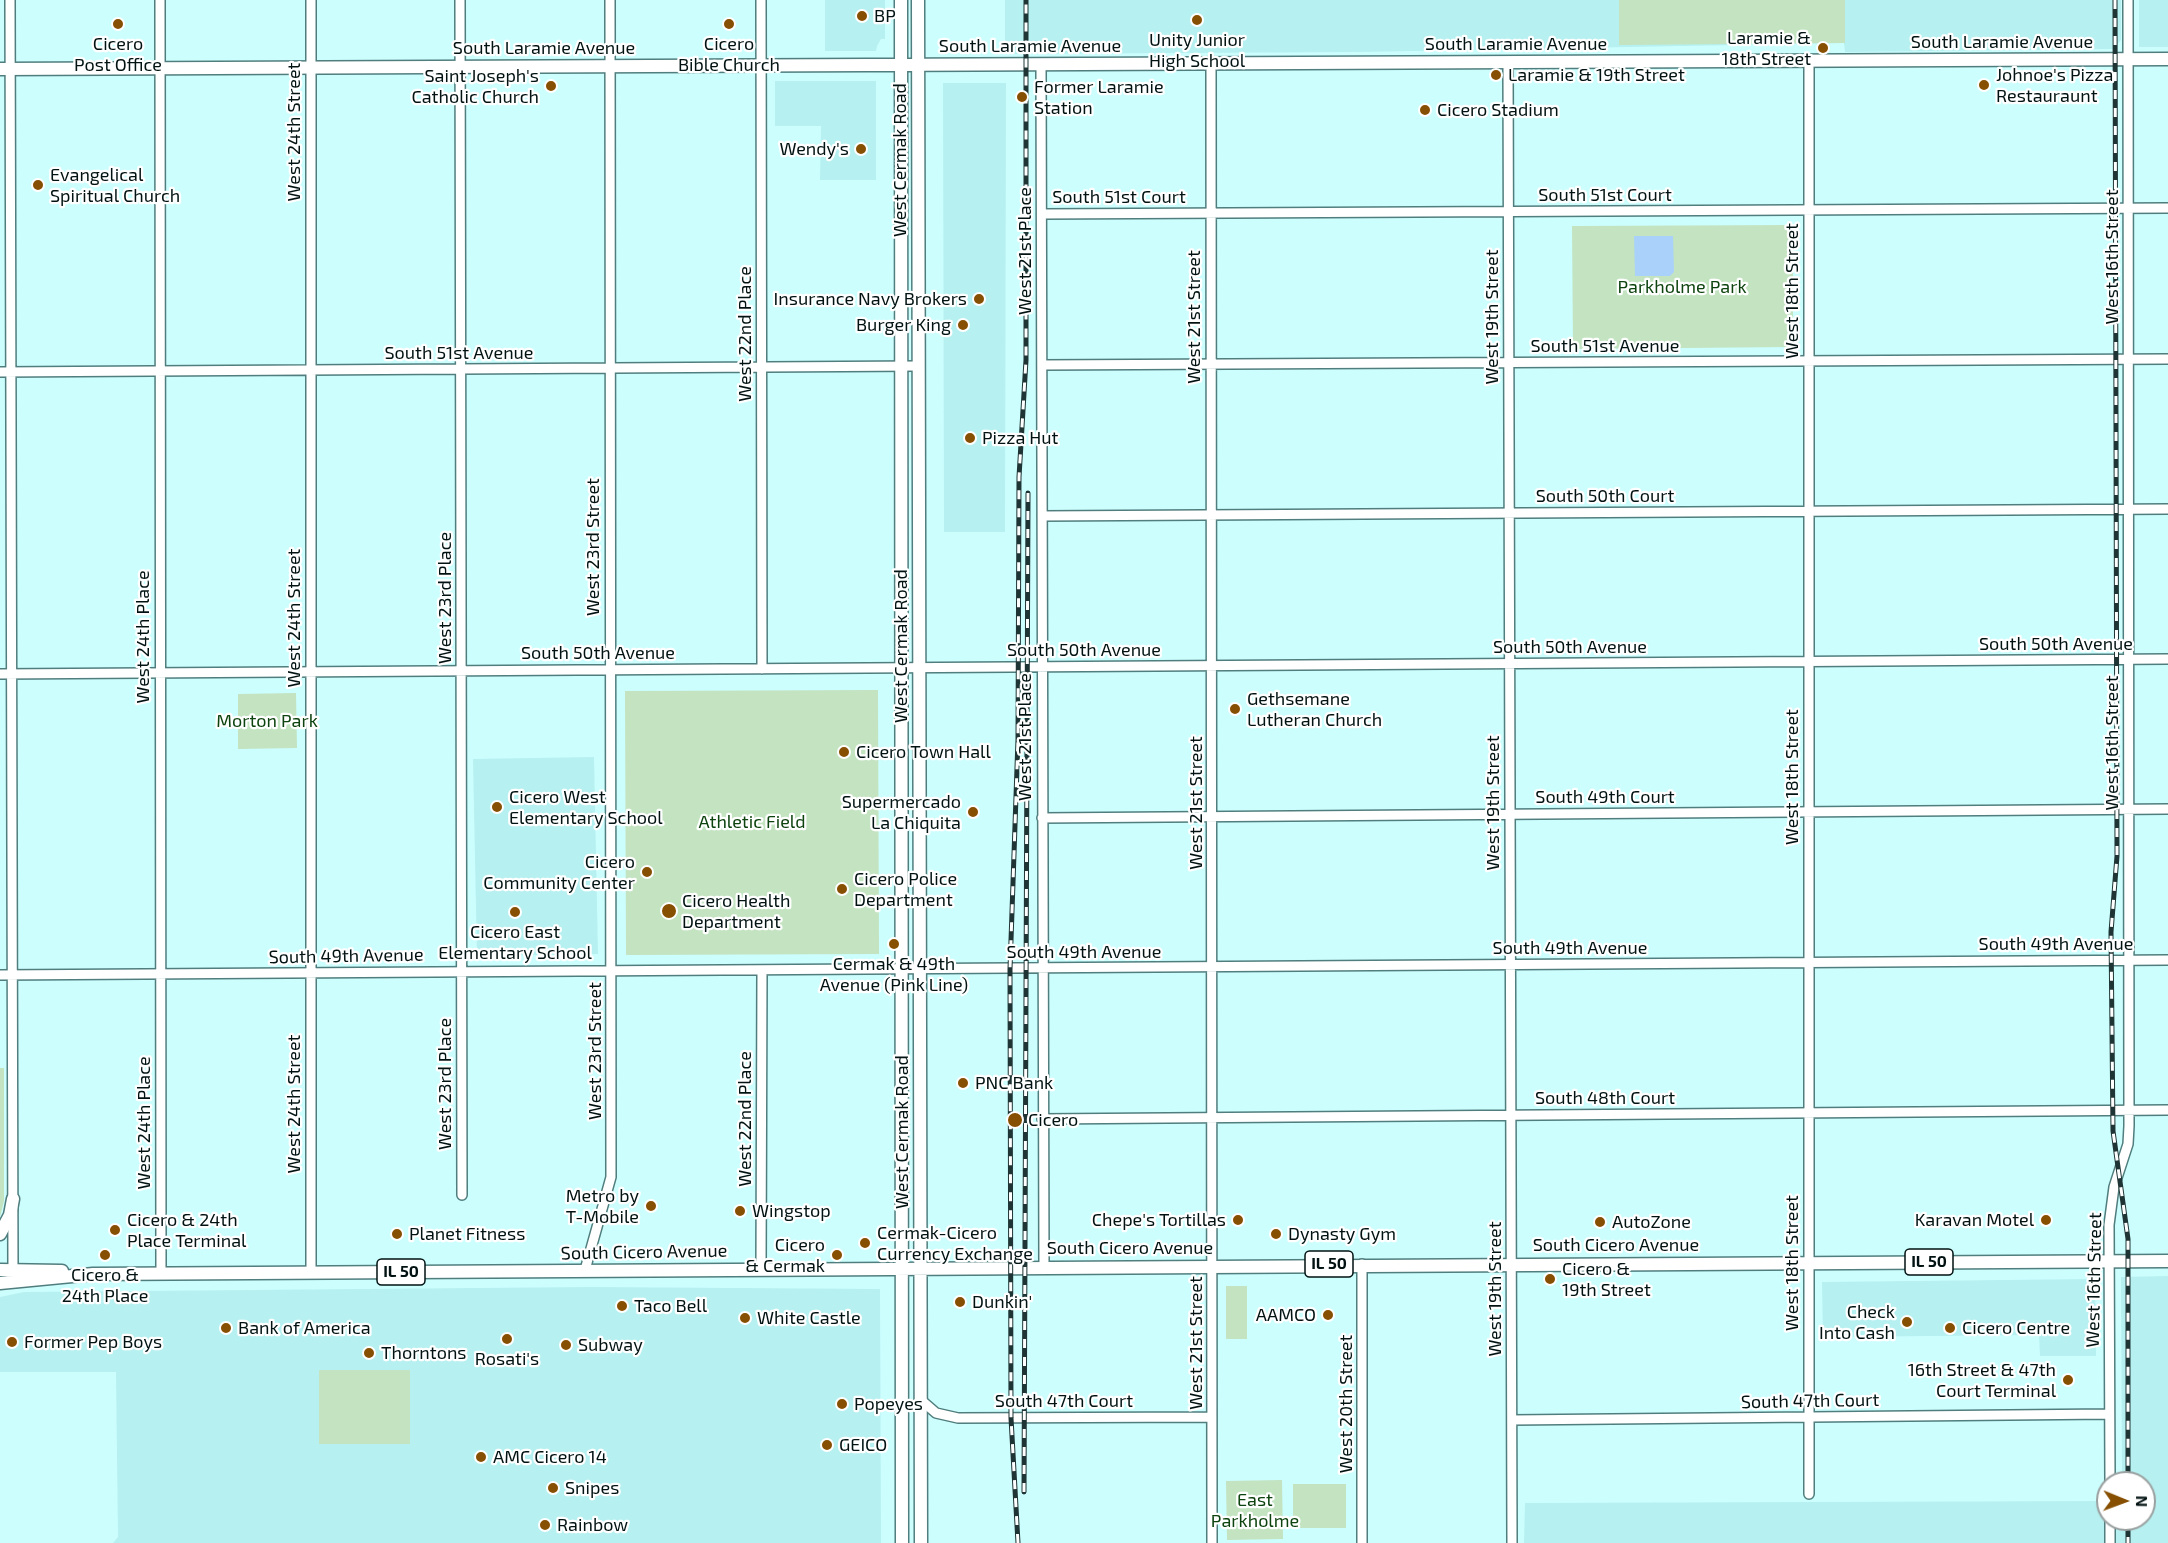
<!DOCTYPE html>
<html>
<head>
<meta charset="utf-8">
<style>
  body { margin:0 }
  #map { position:relative; width:2168px; height:1543px; overflow:hidden; background:#cdfefe; font-family:"Exo 2",sans-serif }
  canvas { display:block }
  .north { position:absolute; left:2096px; top:1471px; width:60px; height:60px; box-sizing:border-box; background:#fff; border:2px solid #9aa0a0; border-radius:50%; rotate:91deg; font-size:16px; font-weight:700; line-height:24px; text-align:center; color:#021212 }
  .north::after { content:''; display:block; margin:auto; width:21px; height:27px; background:#874f02; clip-path:polygon(50% 0,100% 100%,50% 72%,0 100%) }
</style>
</head>
<body>
<div id="map">
<canvas width="2168" height="1543"></canvas>
<div class="north">N</div>
</div>
<script>
const context = document.querySelector('canvas').getContext('2d');
context.lineJoin = 'round';
function fillPath(path, color) {
  context.fillStyle = color;
  context.fill(path, 'evenodd');
}
function stroke(path, color, width, dash) {
  context.strokeStyle = color;
  context.lineWidth = width;
  context.lineCap = dash ? 'butt' : 'round';
  context.setLineDash(dash || []);
  context.stroke(path);
}
function label(font, color, halo, rows, align = 'center') {
  context.font = font + ' "Exo 2",sans-serif';
  context.lineWidth = 4.5;
  context.setLineDash([]);
  context.textBaseline = 'middle';
  context.strokeStyle = halo;
  context.fillStyle = color;
  for (const [text, x, y, turn = 0] of rows) {
    context.save();
    context.translate(x, y);
    context.rotate((+turn || 0) * Math.PI / 180);
    context.textAlign = isNaN(turn) ? turn : align;
    if (halo) context.strokeText(text, 0, 0);
    context.fillText(text, 0, 0);
    context.restore();
  }
}
const built = new Path2D(`
  M825,0H885V39H881L877,46L876,51H825Z
  M1005,0H2121V40L2113,49L1845,52L1844,43L1359,52L1005,54Z
  M2139,0H2168V47H2139Z
  M775,81H876V180H820L821,126H775Z
  M943,83H1006L1005,532H944Z
  M594,757L598,954L477,956L473,759Z
  M2168,1276V1543H1524L1525,1503L2108,1501V1519H2144V1483H2122L2121,1277Z
  M2095,1279L2096,1356H2040L2039,1335L1823,1337L1822,1282Z
  M591,1287L880,1289L881,1543H113L118,1537L116,1372H0V1297L24,1292Z`);
const green = new Path2D(`
  M1619,0H1845V43L1619,45Z
  M1793,225V347L1573,349L1572,226Z
  M878,690L879,954L626,955L625,691Z
  M296,693L297,748L238,749V694Z
  M0,1068H4V1201L0,1217Z
  M1226,1286H1247V1339H1226Z
  M319,1370H410V1444H319Z
  M1282,1480L1283,1539L1227,1540L1226,1481Z
  M1293,1484H1346V1528H1293Z`);
const water = new Path2D(`
  M1634,236H1673L1674,272L1670,276H1635Z`);
const minor = new Path2D(`
  M10,0L13,1269
  M160,0L161,1274
  M311,0V1273
  M460,0L462,1195
  M761,0L762,669
  M1809,61V1494
  M1508,62L1512,1543
  M1041,64L1044,1266
  M1211,64L1212,1543
  M1042,214L2168,208
  M1042,365L2168,359
  M0,372L919,366
  M1042,516L2168,509
  M0,674L2168,659
  M1042,818L2168,809
  M0,975L2168,960
  M1042,1119L2168,1110
  M1362,1264V1543
  M761,1268L762,970
  M585,1270L611,1177L610,0
  M921,1400L936,1413L958,1418L1212,1417
  M1512,1420L2109,1414
  M2110,1483L2109,1225L2114,1187L2128,1144L2129,1126L2128,0
  M2110,1519V1543`);
const major = new Path2D(`
  M901,0L902,1543
  M918,0L921,1543
  M0,69L2168,59
  M0,1234L10,1215L13,1199
  M0,1270L62,1271
  M0,1283L93,1274L2168,1261`);
const rail = new Path2D(`
  M2115,0L2117,856L2111,932L2113,1131L2128,1239V1483
  M1024,1492L1028,493
  M2128,1519V1543
  M1018,1543L1011,1418L1010,969L1018,739L1019,477L1026,360V0`);
const markers = [
  [862,16,6,"#874f02"],
  [1197,20,6,"#874f02"],
  [118,24,6,"#874f02"],
  [729,24,6,"#874f02"],
  [1823,48,6,"#874f02"],
  [1496,75,6,"#874f02"],
  [1984,85,6,"#874f02"],
  [551,86,6,"#874f02"],
  [1022,97,6,"#874f02"],
  [1425,110,6,"#874f02"],
  [861,149,6,"#874f02"],
  [38,185,6,"#874f02"],
  [979,299,6,"#874f02"],
  [963,325,6,"#874f02"],
  [970,438,6,"#874f02"],
  [1235,709,6,"#874f02"],
  [844,752,6,"#874f02"],
  [497,807,6,"#874f02"],
  [973,812,6,"#874f02"],
  [647,872,6,"#874f02"],
  [842,889,6,"#874f02"],
  [669,911,8,"#874f02"],
  [515,912,6,"#874f02"],
  [894,944,6,"#874f02"],
  [963,1083,6,"#874f02"],
  [1015,1120,8,"#874f02"],
  [651,1206,6,"#874f02"],
  [740,1211,6,"#874f02"],
  [1238,1220,6,"#874f02"],
  [2046,1220,6,"#874f02"],
  [1600,1222,6,"#874f02"],
  [115,1230,6,"#874f02"],
  [397,1234,6,"#874f02"],
  [1276,1234,6,"#874f02"],
  [865,1243,6,"#874f02"],
  [105,1255,6,"#874f02"],
  [837,1255,6,"#874f02"],
  [1550,1279,6,"#874f02"],
  [960,1302,6,"#874f02"],
  [622,1306,6,"#874f02"],
  [1328,1315,6,"#874f02"],
  [745,1318,6,"#874f02"],
  [1907,1322,6,"#874f02"],
  [226,1328,6,"#874f02"],
  [1950,1328,6,"#874f02"],
  [507,1339,6,"#874f02"],
  [12,1342,6,"#874f02"],
  [566,1345,6,"#874f02"],
  [369,1353,6,"#874f02"],
  [2068,1380,6,"#874f02"],
  [842,1404,6,"#874f02"],
  [827,1445,6,"#874f02"],
  [481,1457,6,"#874f02"],
  [553,1488,6,"#874f02"],
  [545,1525,6,"#874f02"]
];
const shields = [
  [1929,1262,48],
  [1329,1264,48],
  [401,1272,48]
];
const shieldNames = [
  ["IL 50",1929,1262],
  ["IL 50",1329,1264],
  ["IL 50",401,1272]
];
const poiNames = [
  ["BP",874,16],
  ["Laramie &",1811,38,"right"],
  ["18th Street",1811,59,"right"],
  ["Unity Junior",1197,40,"center"],
  ["High School",1197,61,"center"],
  ["Cicero",118,44,"center"],
  ["Post Office",118,65,"center"],
  ["Cicero",729,44,"center"],
  ["Bible Church",729,65,"center"],
  ["Laramie & 19th Street",1508,75],
  ["Johnoe's Pizza",1996,75],
  ["Restauraunt",1996,96],
  ["Saint Joseph's",539,76,"right"],
  ["Catholic Church",539,97,"right"],
  ["Former Laramie",1034,87],
  ["Station",1034,108],
  ["Cicero Stadium",1437,110],
  ["Wendy's",849,149,"right"],
  ["Evangelical",50,175],
  ["Spiritual Church",50,196],
  ["Insurance Navy Brokers",967,299,"right"],
  ["Burger King",951,325,"right"],
  ["Pizza Hut",982,438],
  ["Gethsemane",1247,699],
  ["Lutheran Church",1247,720],
  ["Cicero Town Hall",856,752],
  ["Cicero West",509,797],
  ["Elementary School",509,818],
  ["Supermercado",961,802,"right"],
  ["La Chiquita",961,823,"right"],
  ["Cicero",635,862,"right"],
  ["Community Center",635,883,"right"],
  ["Cicero Police",854,879],
  ["Department",854,900],
  ["Cicero Health",682,901],
  ["Department",682,922],
  ["Cicero East",515,932,"center"],
  ["Elementary School",515,953,"center"],
  ["Cermak & 49th",894,964,"center"],
  ["Avenue (Pink Line)",894,985,"center"],
  ["PNC Bank",975,1083],
  ["Cicero",1028,1120],
  ["Metro by",639,1196,"right"],
  ["T-Mobile",639,1217,"right"],
  ["Wingstop",752,1211],
  ["Cicero & 24th",127,1220],
  ["Place Terminal",127,1241],
  ["Chepe's Tortillas",1226,1220,"right"],
  ["Karavan Motel",2034,1220,"right"],
  ["AutoZone",1612,1222],
  ["Cermak-Cicero",877,1233],
  ["Currency Exchange",877,1254],
  ["Planet Fitness",409,1234],
  ["Dynasty Gym",1288,1234],
  ["Cicero",825,1245,"right"],
  ["& Cermak",825,1266,"right"],
  ["Cicero &",1562,1269],
  ["19th Street",1562,1290],
  ["Cicero &",105,1275,"center"],
  ["24th Place",105,1296,"center"],
  ["Dunkin'",972,1302],
  ["Taco Bell",634,1306],
  ["Check",1895,1312,"right"],
  ["Into Cash",1895,1333,"right"],
  ["AAMCO",1316,1315,"right"],
  ["White Castle",757,1318],
  ["Bank of America",238,1328],
  ["Cicero Centre",1962,1328],
  ["Former Pep Boys",24,1342],
  ["Subway",578,1345],
  ["Thorntons",381,1353],
  ["Rosati's",507,1359,"center"],
  ["16th Street & 47th",2056,1370,"right"],
  ["Court Terminal",2056,1391,"right"],
  ["Popeyes",854,1404],
  ["GEICO",839,1445],
  ["AMC Cicero 14",493,1457],
  ["Snipes",565,1488],
  ["Rainbow",557,1525]
];
const streetNames = [
  ["South Laramie Avenue",2002,42],
  ["South Laramie Avenue",1516,44],
  ["South Laramie Avenue",1030,46],
  ["South Laramie Avenue",544,48],
  ["West 24th Street",294,132,-90],
  ["West Cermak Road",900,160,-90],
  ["South 51st Court",1605,195],
  ["South 51st Court",1119,197],
  ["West 21st Place",1025,251,-90],
  ["West 16th Street",2112,257,-90],
  ["West 18th Street",1792,291,-90],
  ["West 21st Street",1194,317,-90],
  ["West 19th Street",1492,317,-90],
  ["West 22nd Place",745,334,-90],
  ["South 51st Avenue",1605,346],
  ["South 51st Avenue",459,353],
  ["South 50th Court",1605,496],
  ["West 23rd Street",593,547,-90],
  ["West 23rd Place",445,598,-90],
  ["West 24th Street",294,618,-90],
  ["West 24th Place",143,637,-90],
  ["South 50th Avenue",2056,644],
  ["West Cermak Road",901,646,-90],
  ["South 50th Avenue",1570,647],
  ["South 50th Avenue",1084,650],
  ["South 50th Avenue",598,653],
  ["West 21st Place",1025,737,-90],
  ["West 16th Street",2112,743,-90],
  ["West 18th Street",1792,777,-90],
  ["South 49th Court",1605,797],
  ["West 21st Street",1196,803,-90],
  ["West 19th Street",1493,803,-90],
  ["South 49th Avenue",2056,944],
  ["South 49th Avenue",1570,948],
  ["South 49th Avenue",1084,952],
  ["South 49th Avenue",346,956,-1],
  ["West 23rd Street",595,1051,-90],
  ["West 23rd Place",445,1084,-90],
  ["South 48th Court",1605,1098],
  ["West 24th Street",294,1104,-90],
  ["West 22nd Place",745,1119,-90],
  ["West 24th Place",144,1123,-90],
  ["West Cermak Road",902,1132,-90],
  ["South Cicero Avenue",1616,1245],
  ["South Cicero Avenue",1130,1248],
  ["South Cicero Avenue",644,1252,-1],
  ["West 18th Street",1792,1263,-90],
  ["West 16th Street",2094,1280,-89],
  ["West 19th Street",1495,1289,-90],
  ["West 21st Street",1196,1343,-90],
  ["South 47th Court",1064,1401],
  ["South 47th Court",1810,1401,-1],
  ["West 20th Street",1346,1404,-90]
];
const parkNames = [
  ["Parkholme Park",1682,287],
  ["Morton Park",267,721],
  ["Athletic Field",752,822],
  ["East",1255,1500],
  ["Parkholme",1255,1521]
];
fillPath(built, '#b6f0f0');
fillPath(green, '#c3e3c1');
fillPath(water, '#aad1f9');
stroke(minor, '#507d7d', 12);
stroke(major, '#507d7d', 15);
stroke(minor, '#fff', 9);
stroke(major, '#fff', 12);
stroke(rail, '#1f3434', 5);
stroke(rail, '#fff', 3, [9]);
for (const [x, y, r, color] of markers) {
  const dot = new Path2D();
  dot.arc(x, y, r, 0, 2 * Math.PI);
  context.fillStyle = color;
  context.fill(dot);
  stroke(dot, '#fff', 2);
}
for (const [x, y, w] of shields) {
  const box = new Path2D();
  box.roundRect(x - w / 2, y - 13, w, 26, 4.5);
  context.fillStyle = '#fff';
  context.fill(box);
  stroke(box, '#021212', 1.5);
}
label('bold 16px', '#021212', null, shieldNames);
label('18px', '#021212', '#fff', poiNames, 'left');
label('18px', '#021212', '#fff', streetNames);
label('18px', '#0d430e', '#fff', parkNames);
</script>
</body>
</html>
